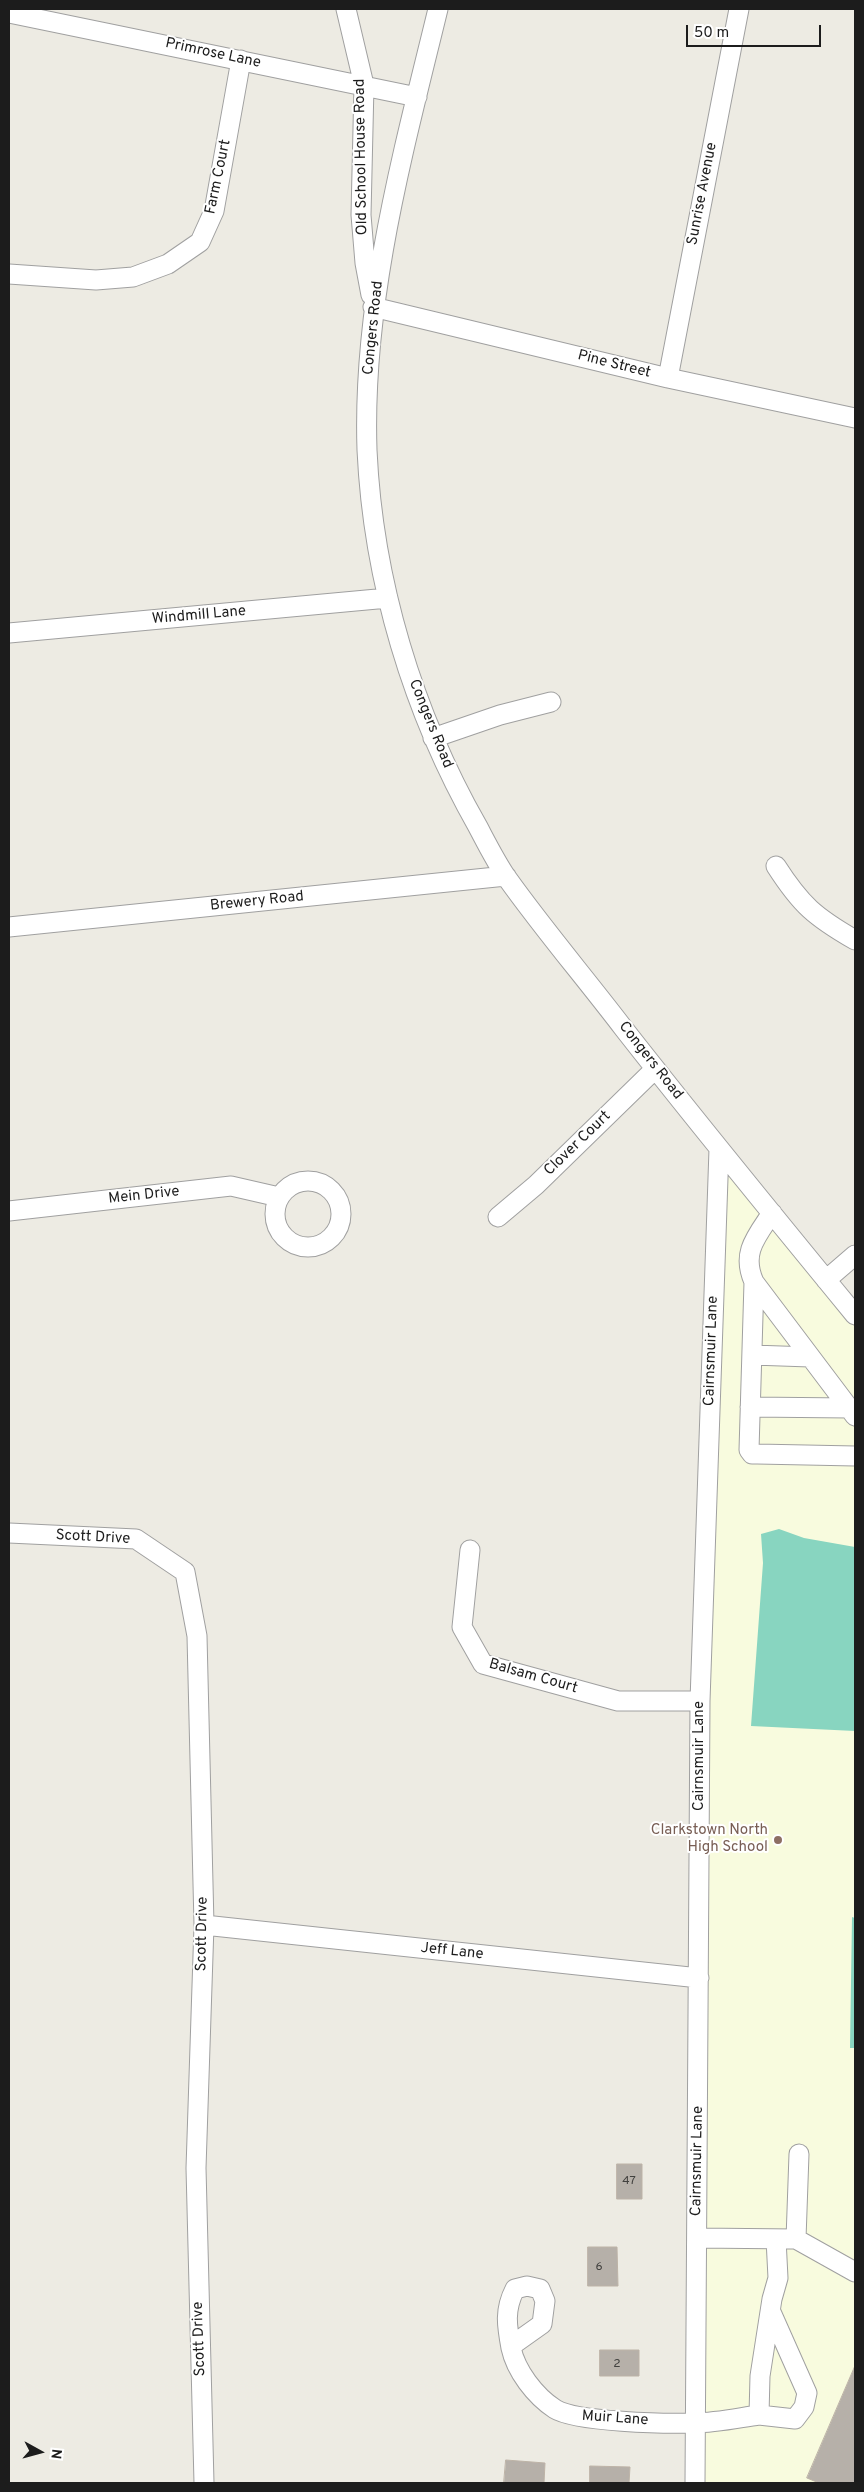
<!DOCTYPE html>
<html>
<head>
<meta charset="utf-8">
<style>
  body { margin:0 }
  #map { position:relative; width:864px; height:2492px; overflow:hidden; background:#edebe3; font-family:Overpass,sans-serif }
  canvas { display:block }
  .frame { position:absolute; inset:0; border:10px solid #1c1c1c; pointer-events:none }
  .north { position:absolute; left:15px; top:2427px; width:50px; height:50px; -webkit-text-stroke:4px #fff; paint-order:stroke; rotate:97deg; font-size:14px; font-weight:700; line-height:20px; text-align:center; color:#1c1c1c }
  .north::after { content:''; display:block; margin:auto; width:18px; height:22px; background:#1c1c1c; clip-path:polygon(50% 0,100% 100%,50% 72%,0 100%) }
  .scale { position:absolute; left:686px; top:25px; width:135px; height:22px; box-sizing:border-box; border:2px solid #1c1c1c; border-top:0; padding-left:6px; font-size:15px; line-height:18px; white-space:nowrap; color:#1c1c1c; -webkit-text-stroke:4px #fff; paint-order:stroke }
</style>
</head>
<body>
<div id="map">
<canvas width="864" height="2492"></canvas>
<div class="frame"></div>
<div class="north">N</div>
<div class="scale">50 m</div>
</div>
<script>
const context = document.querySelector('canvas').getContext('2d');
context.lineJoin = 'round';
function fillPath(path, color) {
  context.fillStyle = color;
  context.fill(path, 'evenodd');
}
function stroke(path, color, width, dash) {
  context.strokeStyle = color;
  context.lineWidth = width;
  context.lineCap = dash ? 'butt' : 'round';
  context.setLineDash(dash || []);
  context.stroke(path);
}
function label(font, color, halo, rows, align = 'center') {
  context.font = font + ' Overpass,sans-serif';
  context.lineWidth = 4;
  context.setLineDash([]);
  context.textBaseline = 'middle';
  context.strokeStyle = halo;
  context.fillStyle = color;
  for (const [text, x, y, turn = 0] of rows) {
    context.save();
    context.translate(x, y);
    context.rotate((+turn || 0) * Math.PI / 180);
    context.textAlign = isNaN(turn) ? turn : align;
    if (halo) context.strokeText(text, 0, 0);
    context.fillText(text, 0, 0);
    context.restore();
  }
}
const education = new Path2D(`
  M719,1149L855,1314V2483H697V2238Z`);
const pitch = new Path2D(`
  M779,1529L804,1538L855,1547V1731L751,1726L763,1563L761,1534Z
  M852,1917L855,1918V2048H850Z`);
const building = new Path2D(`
  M617,2164H642V2199H617Z
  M588,2247H617L618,2286H588Z
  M600,2350H639V2376H600Z
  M855,2366V2483H819L807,2478Z
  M506,2460L545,2463L544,2483H504Z
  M590,2466L630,2467L629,2483H590Z`);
const minor = new Path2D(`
  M346,9L364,85L361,215L365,263L371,295
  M438,9C403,153 362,300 367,450C373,581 413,713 478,827C487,844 496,862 507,878C544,930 586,979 624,1029C700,1126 777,1220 855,1315
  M9,13L417,97
  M9,274L96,280L133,277L168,264L200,242L214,211L241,60
  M373,307L668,378L855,418
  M668,378L739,9
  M9,633L388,598
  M433,738L500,715L551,702
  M776,866C801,905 815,917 855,940
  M9,927L506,876
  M275 1214a33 33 0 1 1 66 0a33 33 0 1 1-66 0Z
  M9,1211L231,1186L279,1197
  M772,1213C756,1237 741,1253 754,1282L855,1416
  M498,1217L536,1185L655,1069
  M826,1280L855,1255
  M754,1282L749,1450L752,1454H757L855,1456
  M752,1355L810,1357
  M750,1407L850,1408
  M9,1533L136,1539L185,1572L197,1636L204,1925L196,2168L204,2483
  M470,1550L462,1627L483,1664L618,1701H700
  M204,1925L699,1978
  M697,2238L796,2239L799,2154
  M796,2239L855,2272
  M511,2346L542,2324L545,2301L540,2289L527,2286L515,2289C504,2310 507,2326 511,2348C516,2371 535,2396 555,2409C576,2422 666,2424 694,2423C716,2423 738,2418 759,2415L760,2376L772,2299L778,2278L776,2239
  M759,2415L795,2419L804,2407L807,2393L771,2312
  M695,2483L700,1701L719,1149`);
const markers = [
  [778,1840,5,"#8d6e63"]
];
const numberNames = [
  ["47",629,2182],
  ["6",599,2268],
  ["2",617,2365]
];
const streetNames = [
  ["Primrose Lane",213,54,12],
  ["Old School House Road",362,157,-91],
  ["Farm Court",219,177,-78],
  ["Sunrise Avenue",703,194,-79],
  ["Congers Road",374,328,-84],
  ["Pine Street",614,365,14],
  ["Windmill Lane",199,616,-5],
  ["Congers Road",430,724,68],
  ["Brewery Road",257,902,-6],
  ["Congers Road",650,1061,52],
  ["Clover Court",578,1144,-44],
  ["Mein Drive",144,1196,-6],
  ["Cairnsmuir Lane",712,1351,-88],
  ["Scott Drive",93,1538,3],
  ["Balsam Court",533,1677,16],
  ["Cairnsmuir Lane",700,1756,-90],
  ["Scott Drive",203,1934,-89],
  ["Jeff Lane",452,1952,6],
  ["Cairnsmuir Lane",698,2161,-89],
  ["Scott Drive",200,2339,-92],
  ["Muir Lane",615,2419,4]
];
const educationNames = [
  ["Clarkstown North",768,1831],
  ["High School",768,1848]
];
fillPath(education, '#f8fbde');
fillPath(pitch, '#88d5c0');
fillPath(building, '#b6b0a9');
stroke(building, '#bdb3a7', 1);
stroke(minor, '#a0a0a0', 21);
stroke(minor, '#fff', 19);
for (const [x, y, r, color] of markers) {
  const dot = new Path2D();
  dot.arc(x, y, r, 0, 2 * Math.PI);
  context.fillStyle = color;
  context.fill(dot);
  stroke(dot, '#fff', 2);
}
label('12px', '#42413f', null, numberNames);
label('15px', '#1c1c1c', '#fff', streetNames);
label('15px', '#785e54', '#fff', educationNames, 'right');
</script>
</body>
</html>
